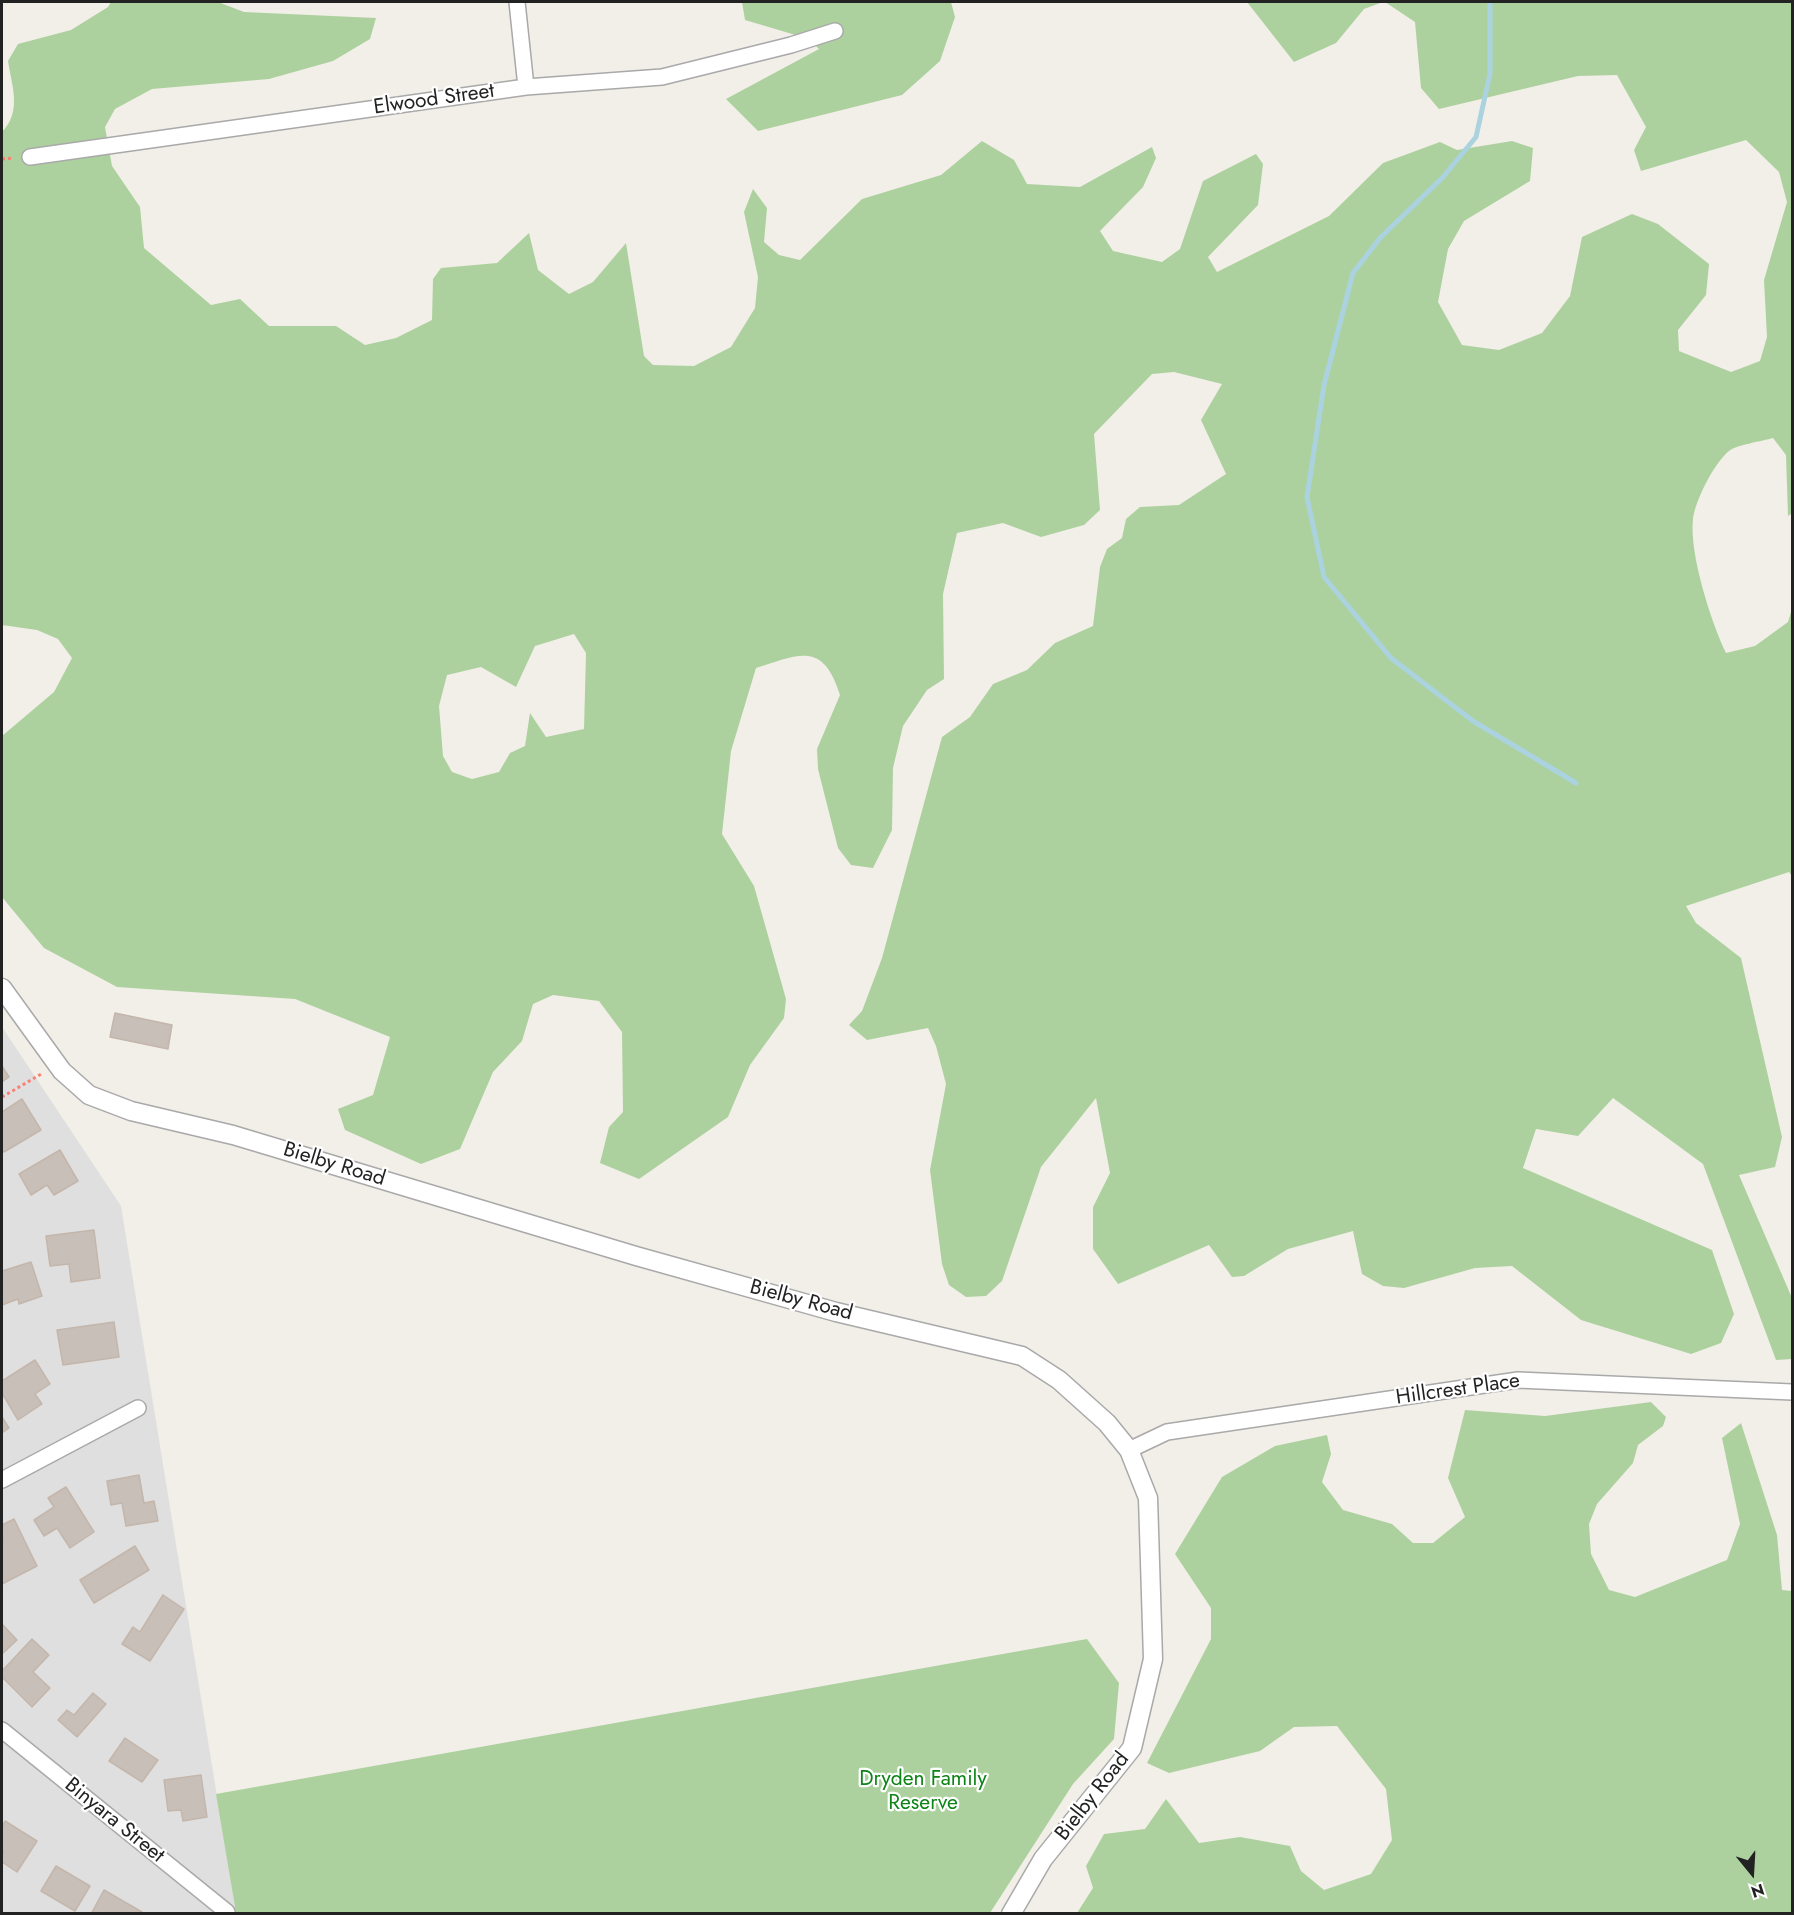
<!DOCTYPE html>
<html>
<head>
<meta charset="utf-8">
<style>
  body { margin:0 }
  #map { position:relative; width:1794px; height:1915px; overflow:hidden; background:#f2efe9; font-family:Jost,sans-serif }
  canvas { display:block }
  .frame { position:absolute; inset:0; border:3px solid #222; pointer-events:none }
  .north { position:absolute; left:1722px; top:1843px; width:60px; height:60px; -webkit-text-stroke:4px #fff; paint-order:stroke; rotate:162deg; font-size:16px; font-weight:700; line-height:24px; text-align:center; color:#222 }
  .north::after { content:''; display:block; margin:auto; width:21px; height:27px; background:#222; clip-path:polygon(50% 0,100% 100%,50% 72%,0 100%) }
</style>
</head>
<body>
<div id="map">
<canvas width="1794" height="1915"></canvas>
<div class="frame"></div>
<div class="north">N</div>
</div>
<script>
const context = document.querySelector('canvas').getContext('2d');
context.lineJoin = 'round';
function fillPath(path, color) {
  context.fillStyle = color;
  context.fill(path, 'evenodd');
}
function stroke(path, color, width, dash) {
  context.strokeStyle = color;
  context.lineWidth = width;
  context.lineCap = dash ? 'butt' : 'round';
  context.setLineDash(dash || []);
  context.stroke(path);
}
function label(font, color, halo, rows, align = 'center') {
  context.font = font + ' Jost,sans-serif';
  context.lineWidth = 4.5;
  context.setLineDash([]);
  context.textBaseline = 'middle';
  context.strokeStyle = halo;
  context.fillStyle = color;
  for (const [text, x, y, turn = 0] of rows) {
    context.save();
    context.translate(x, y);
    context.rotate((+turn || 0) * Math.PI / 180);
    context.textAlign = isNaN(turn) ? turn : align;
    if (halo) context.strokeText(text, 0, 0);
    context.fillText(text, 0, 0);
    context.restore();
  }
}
const residential = new Path2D(`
  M2,1027L121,1206L236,1913H2Z`);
const forest = new Path2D(`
  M111,2H218L244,12L376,18L370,39L333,61L269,79L152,89L115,109L105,127L112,166L140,207L144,248L211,305L240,299L269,326H336L365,345L396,338L432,320L433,279L441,268L497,263L529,233L538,270L569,294L593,282L626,243L644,356L653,365L694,366L731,347L755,308L758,277L744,212L753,189L767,208L764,242L779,255L800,260L862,199L941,175L982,141L1014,160L1027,184L1080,187L1152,147L1156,158L1143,187L1100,231L1113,251L1162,262L1180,249L1203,181L1256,154L1263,164L1258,205L1208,257L1217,272L1329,216L1383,163L1440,142L1457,150L1512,141L1533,148L1530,181L1464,221L1448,249L1438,302L1462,345L1499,350L1542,333L1570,296L1582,237L1632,214L1658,224L1709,264L1706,295L1678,330L1679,351L1731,372L1760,361L1767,337L1764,280L1787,202L1779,172L1746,140L1641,171L1634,150L1646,127L1617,75L1578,76L1439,109L1421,88L1415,22L1385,2H1792V513L1788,516L1786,455L1773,438C1763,441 1736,445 1729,451C1714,463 1695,501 1693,519C1689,553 1711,622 1726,653L1755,646L1788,622L1792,609V876L1789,872L1686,906L1696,923L1741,958L1782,1137L1775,1167L1739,1175L1792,1298V1359L1776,1360L1703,1164L1613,1098L1578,1136L1536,1129L1523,1168L1712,1250L1734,1314L1721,1343L1691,1354L1581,1320L1512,1266L1475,1268L1404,1288L1383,1286L1362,1274L1353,1231L1288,1249L1244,1276L1232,1277L1209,1245L1118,1284L1093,1249V1207L1110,1173L1096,1098L1041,1167L1002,1281L986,1296L966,1297L949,1285L942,1264L930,1170L946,1084L936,1046L928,1028L867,1040L849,1025L862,1011L882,958L942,737L970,717L993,684L1027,670L1055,643L1093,626L1100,567L1107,549L1122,538L1126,519L1140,507L1179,505L1226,474L1201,420L1222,384L1174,372L1152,374L1094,434L1100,510L1084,525L1041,537L1003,523L957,533L943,594L944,679L927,690L903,726L893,768L892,830L873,868L851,865L838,848L818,769L817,749L840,695C823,641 800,654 756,668L731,751L722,834L754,886L786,999L784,1018L750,1065L728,1117L639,1179L600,1163L609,1127L623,1112L622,1032L599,1001L553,995L533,1004L522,1041L493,1072L460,1149L421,1164L345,1130L338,1109L373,1095L390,1037L295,999L117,987L44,948L2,897V736L54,692L72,658L58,639L37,630L2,625V132C22,111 12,87 8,61L18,44L71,30L108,7ZM574,634L586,653L584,729L546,737L530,713L525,746L510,753L499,772L472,779L452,772L443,756L439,706L447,675L481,667L516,687L535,646Z
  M742,2H951L955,17L940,61L902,95L758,131L726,99L819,49L809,39L745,20Z
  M1247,2H1383L1364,9L1336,43L1294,62Z
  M1651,1402L1666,1417L1663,1426L1638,1445L1633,1463L1597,1504L1589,1524L1591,1554L1609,1590L1635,1597L1727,1560L1740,1524L1722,1438L1741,1423L1777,1535L1782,1590L1792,1591V1913H1077L1093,1888L1086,1866L1104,1834L1145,1829L1166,1799L1199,1843L1240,1837L1290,1846L1301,1871L1324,1890L1371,1874L1392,1840L1386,1789L1337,1726L1294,1727L1260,1751L1169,1773L1147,1763L1211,1639V1608L1175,1554L1222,1477L1275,1446L1327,1435L1331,1454L1322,1482L1343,1510L1392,1524L1413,1543H1433L1465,1517L1448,1478L1465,1410L1545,1416Z
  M1087,1639L1119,1683L1114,1739L1073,1784L990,1913H236L216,1794Z`);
const stream = new Path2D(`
  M1490,2V74L1476,137L1443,177L1380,238L1353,273L1324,385L1307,497L1324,577L1391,658L1473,721L1576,783`);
const building = new Path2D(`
  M115,1013L172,1025L168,1049L110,1037Z
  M2,1066L9,1077L2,1082Z
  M22,1099L41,1130L4,1152L2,1149V1112Z
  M60,1150L78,1181L54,1195L47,1185L31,1195L19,1174Z
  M94,1230L100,1278L71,1282L69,1264L50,1266L46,1236Z
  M31,1262L42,1296L19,1304L18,1299L2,1305V1271Z
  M114,1322L119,1357L63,1365L57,1330Z
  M35,1360L50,1384L35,1394L42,1404L18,1420L2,1393V1381Z
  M2,1417L9,1428L2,1433Z
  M139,1475L144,1503L154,1501L158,1521L126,1526L122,1503L111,1505L107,1481Z
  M66,1487L94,1532L70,1548L57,1528L44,1536L34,1520L54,1507L48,1498Z
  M14,1519L37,1566L2,1584V1544L3,1543L2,1525Z
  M135,1546L149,1570L94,1603L80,1580Z
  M163,1595L184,1609L150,1661L122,1644L133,1627L140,1632Z
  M2,1624L17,1640L2,1654Z
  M32,1639L49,1655L33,1672L50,1688L32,1707L2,1677V1671Z
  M93,1693L106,1704L77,1737L58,1720L67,1710L74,1715Z
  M125,1738L158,1760L142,1782L109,1761Z
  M201,1775L207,1817L183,1821L181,1810L168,1811L164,1780Z
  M5,1821L37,1841L17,1872L2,1862V1854L4,1851L2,1849V1827Z
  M56,1866L90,1886L75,1911L41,1891Z
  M104,1890L142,1912L141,1914H91Z`);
const path = new Path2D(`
  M2,159L13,158
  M2,1097L43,1073`);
const minor = new Path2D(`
  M517,2L526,87
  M30,157L526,87L662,77L791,45L835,31
  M1129,1450L1167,1432L1518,1380L1792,1392
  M2,1480L138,1408
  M2,1730L227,1912`);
const tertiary = new Path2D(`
  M2,988L62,1071L89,1095L131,1111L233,1135L636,1256L836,1312L1022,1356L1059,1380L1107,1423L1129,1450L1148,1498L1153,1659L1132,1748L1043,1859L1011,1914`);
const streetNames = [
  ["Elwood Street",434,100,-8],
  ["Bielby Road",334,1165,17],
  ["Bielby Road",801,1301,15],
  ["Hillcrest Place",1458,1390,-8],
  ["Bielby Road",1093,1797,-52],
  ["Binyara Street",114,1821,39]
];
const parkNames = [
  ["Dryden Family",923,1780],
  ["Reserve",923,1804]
];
fillPath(residential, '#e0dfdf');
fillPath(forest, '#add19e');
stroke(stream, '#aad3df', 5);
fillPath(building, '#c7bfb8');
stroke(building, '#c4b6ab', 1.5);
stroke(minor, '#a9a9a9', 18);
stroke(tertiary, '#a9a9a9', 21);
stroke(path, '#fa8072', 3, [3, 3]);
stroke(minor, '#fff', 15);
stroke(tertiary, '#fff', 18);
label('21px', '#222', '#fff', streetNames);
label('21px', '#0c8416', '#fff', parkNames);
</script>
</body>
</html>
